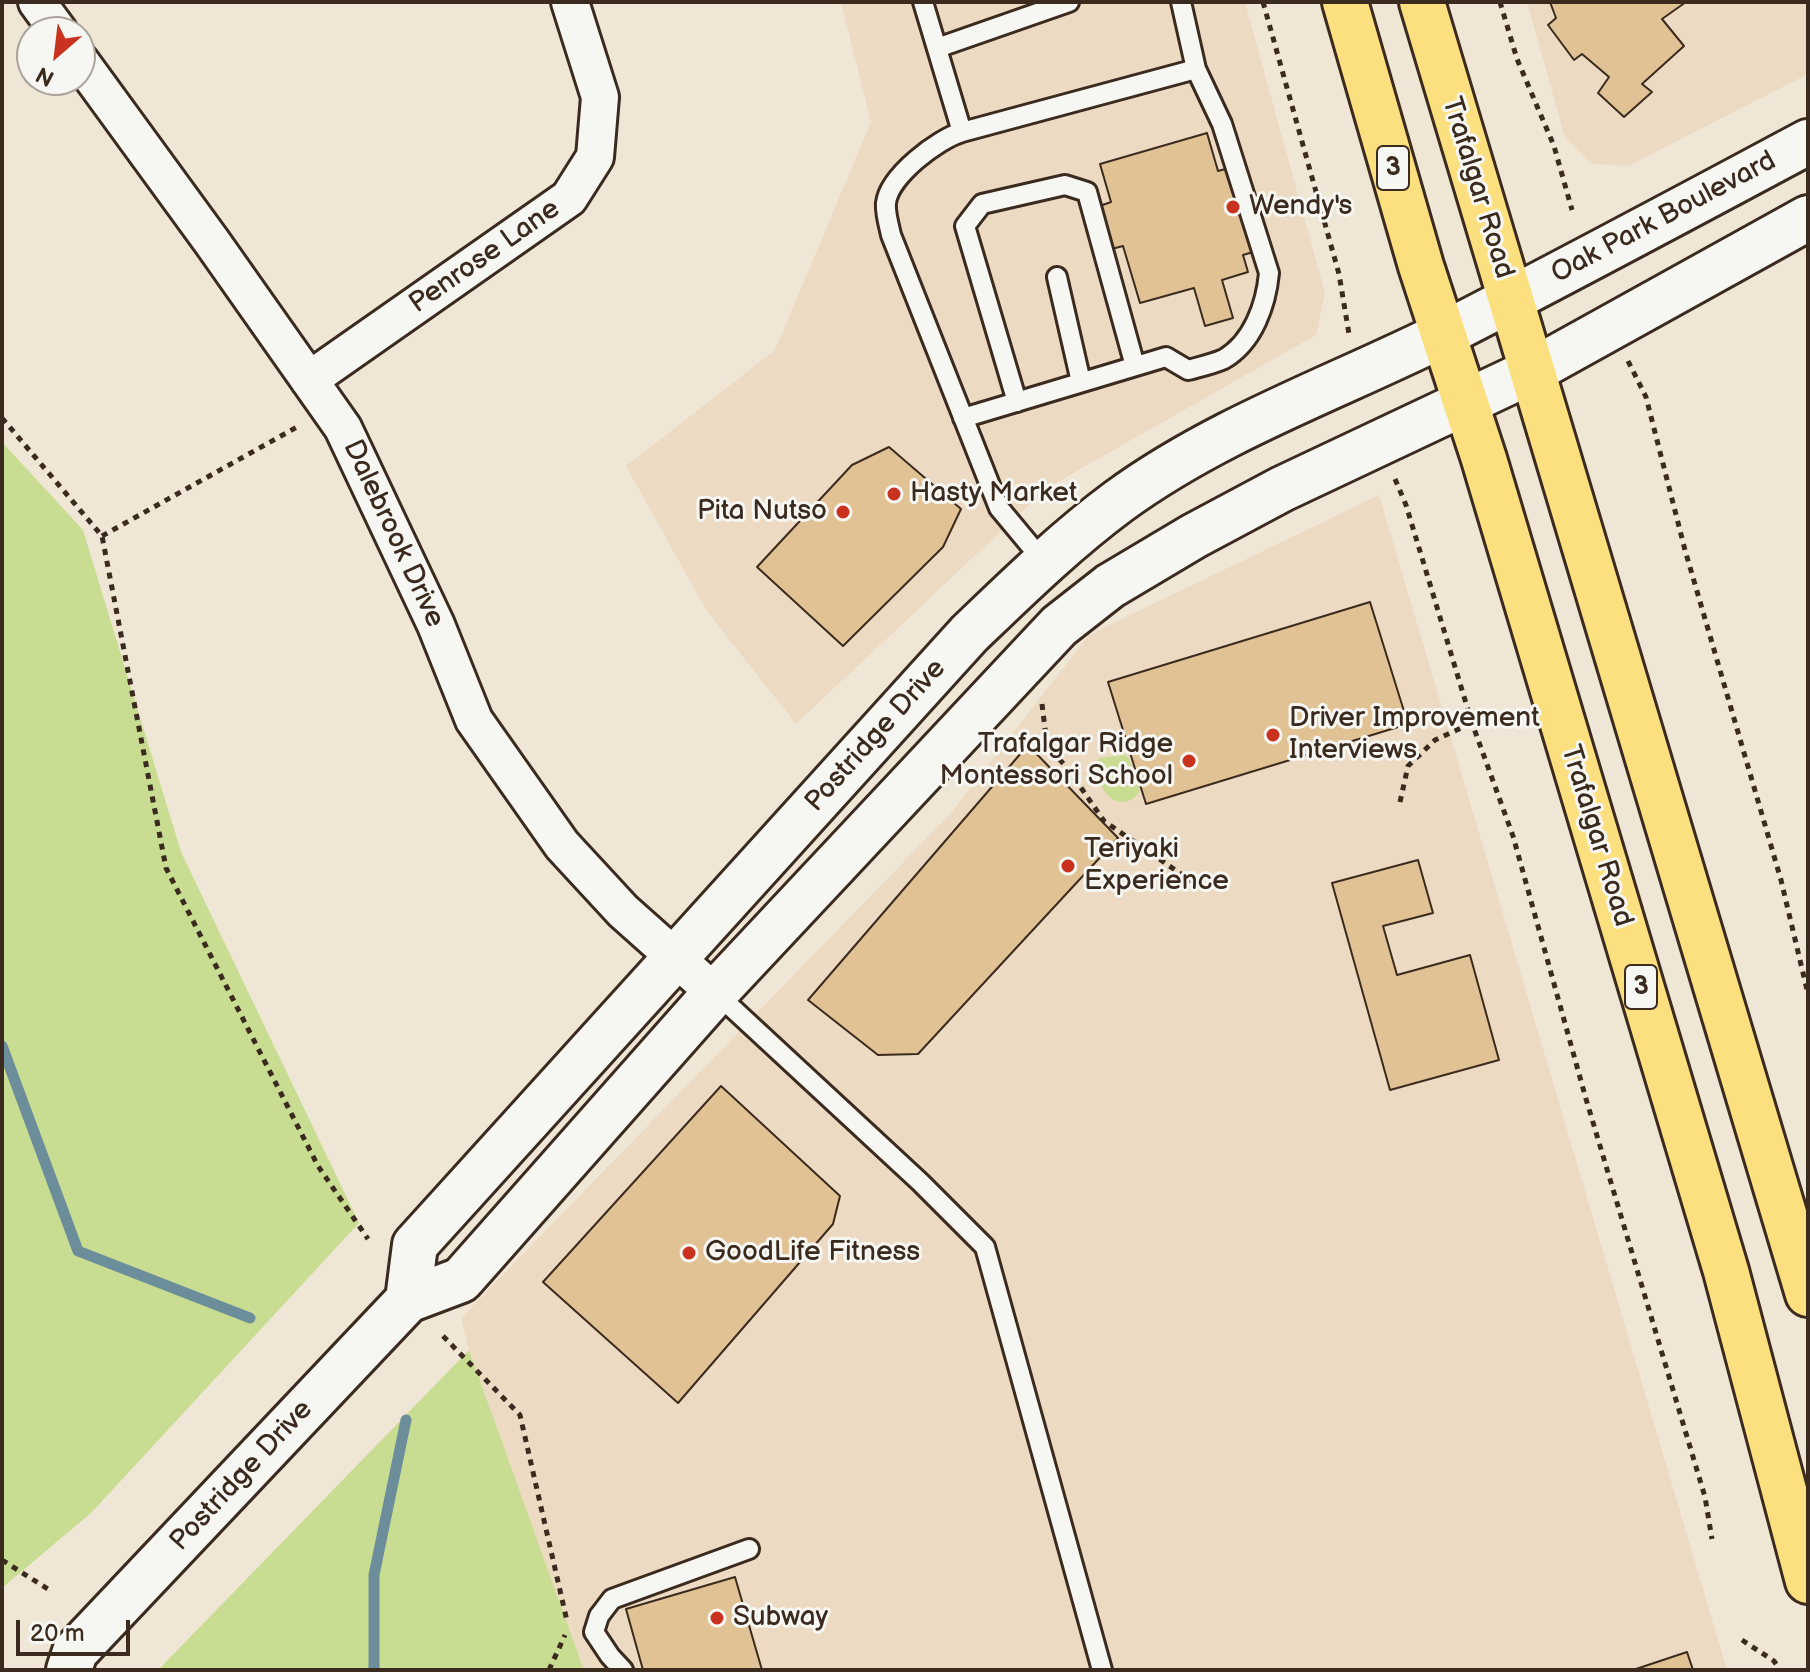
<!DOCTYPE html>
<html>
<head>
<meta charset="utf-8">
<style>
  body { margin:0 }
  #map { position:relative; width:1810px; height:1672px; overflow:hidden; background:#f0e6d6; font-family:"Balsamiq Sans",sans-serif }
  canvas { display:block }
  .frame { position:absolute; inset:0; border:4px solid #3b2a1e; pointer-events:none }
  .north { position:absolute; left:16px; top:16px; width:80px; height:80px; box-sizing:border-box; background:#f6f6f2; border:2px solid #aba49d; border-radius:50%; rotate:208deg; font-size:22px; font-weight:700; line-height:32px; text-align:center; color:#3b2a1e }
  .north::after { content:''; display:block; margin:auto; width:28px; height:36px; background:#c8321e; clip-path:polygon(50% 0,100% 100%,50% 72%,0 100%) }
  .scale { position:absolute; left:16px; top:1620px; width:114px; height:36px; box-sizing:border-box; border:4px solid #3b2a1e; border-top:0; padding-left:10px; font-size:24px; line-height:28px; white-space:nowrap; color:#3b2a1e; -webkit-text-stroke:6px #f6f6f2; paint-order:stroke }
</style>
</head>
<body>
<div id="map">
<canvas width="1810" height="1672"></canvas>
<div class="frame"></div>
<div class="north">N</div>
<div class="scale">20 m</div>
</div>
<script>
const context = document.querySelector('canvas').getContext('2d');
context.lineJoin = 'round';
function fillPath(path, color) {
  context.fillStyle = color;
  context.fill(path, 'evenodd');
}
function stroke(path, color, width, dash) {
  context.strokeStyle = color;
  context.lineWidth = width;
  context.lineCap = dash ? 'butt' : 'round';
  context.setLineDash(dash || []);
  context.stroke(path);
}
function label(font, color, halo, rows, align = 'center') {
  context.font = font + ' "Balsamiq Sans",sans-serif';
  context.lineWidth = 6;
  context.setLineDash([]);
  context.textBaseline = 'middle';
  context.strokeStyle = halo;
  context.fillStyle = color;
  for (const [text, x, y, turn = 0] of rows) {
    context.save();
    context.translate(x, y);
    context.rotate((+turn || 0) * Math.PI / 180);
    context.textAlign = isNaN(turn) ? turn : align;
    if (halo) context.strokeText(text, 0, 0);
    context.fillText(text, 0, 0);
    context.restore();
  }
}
const built = new Path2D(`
  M841,2H1245L1325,293L1316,335L1047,488L796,724L706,610L626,466L775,350L871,122Z
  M1527,2H1808V74L1628,166L1591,164L1565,138Z
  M1379,495L1727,1670H584L469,1350L461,1318L950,814L1089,635Z`);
const green = new Path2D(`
  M2,442L83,530L181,852L359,1223L91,1513L2,1588Z
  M1125,755L1129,758L1140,791C1131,805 1115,806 1105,792C1100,786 1098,773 1095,765L1099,758Z
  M469,1350L584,1670H158Z`);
const stream = new Path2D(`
  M2,1046L78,1251L250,1318
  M374,1670V1575L406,1420`);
const building = new Path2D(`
  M1550,2H1686L1662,19L1684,46L1642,84L1652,92L1624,117L1598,93L1609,77L1582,54L1574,60L1548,25L1556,18Z
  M1207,133L1218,171L1245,164L1270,247L1243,255L1248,272L1222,280L1233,318L1205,326L1194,288L1140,303L1123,246L1104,251L1091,209L1111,202L1100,164Z
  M889,447L961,509L943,547L843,646L757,567L852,465Z
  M1370,602L1408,724L1146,804L1108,682Z
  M1028,745L1118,838L918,1054L878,1055L808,1000Z
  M1418,860L1433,913L1383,926L1397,975L1470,955L1499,1060L1390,1090L1332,883Z
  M721,1086L840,1196L833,1224L678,1403L543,1282Z
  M735,1577L762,1670H643L626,1609Z
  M1687,1652L1693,1670H1633Z`);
const path = new Path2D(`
  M1263,2L1339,274L1349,334
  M1500,2L1517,59L1554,146L1572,210
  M1628,361L1646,397L1685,550L1781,880L1808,994
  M2,418L102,536L166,868L318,1166L368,1239
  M1395,479L1406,505L1472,723L1513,836L1586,1099L1705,1497L1712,1539
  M102,536L297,427
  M1042,704L1047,745L1068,769L1104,821L1197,885
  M1400,802L1408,766L1435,740L1472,723
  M443,1336L520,1415L567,1621
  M2,1560L51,1591
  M1742,1640L1774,1661L1780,1670
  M549,1670L565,1635`);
const lane = new Path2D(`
  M923,2L962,132C938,139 889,176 886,203C885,213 889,225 891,235L999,508L1044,562
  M937,48L1069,2
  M962,132L1196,69L1181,2
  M1057,277L1081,382
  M1017,402L965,226L982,204L1065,185L1087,192L1135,366
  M963,418L1166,357L1188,370C1199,367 1213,364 1224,359C1253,342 1266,305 1269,273L1222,124L1196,69
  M716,993L920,1182L985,1247L1102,1670
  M623,1670L610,1656L594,1632L599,1616L612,1599L749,1549`);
const street = new Path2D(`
  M37,2L59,32
  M80,61L212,242L343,428L436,625L474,720L562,845L623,911L715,993
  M309,380L569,198L595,157L600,97L570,2`);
const secondary = new Path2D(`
  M408,1300L415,1245L969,634C1017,588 1065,541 1119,501C1219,428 1338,387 1448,332C1569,270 1688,206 1808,142
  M69,1670L75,1652L408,1300L461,1280L715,993L1059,626L1110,586L1194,536L1282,489L1532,371L1808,218`);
const primary = new Path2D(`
  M1345,2L1421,266L1484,459L1726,1271L1808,1581
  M1422,2L1808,1294`);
const markers = [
  [1233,207,8,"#c8321e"],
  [894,494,8,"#c8321e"],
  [843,512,8,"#c8321e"],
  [1273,735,8,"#c8321e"],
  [1189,761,8,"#c8321e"],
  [1068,866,8,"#c8321e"],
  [689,1253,8,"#c8321e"],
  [717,1618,8,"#c8321e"]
];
const shields = [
  [1393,168,32],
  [1641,987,32]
];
const shieldNames = [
  ["3",1393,168],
  ["3",1641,987]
];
const streetNames = [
  ["Trafalgar Road",1477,188,73],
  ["Oak Park Boulevard",1664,218,-28],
  ["Penrose Lane",485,257,-35],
  ["Dalebrook Drive",393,534,65],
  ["Postridge Drive",876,736,-48],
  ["Trafalgar Road",1596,836,73],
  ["Postridge Drive",242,1476,-47]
];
const poiNames = [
  ["Wendy's",1249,207],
  ["Hasty Market",910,494],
  ["Pita Nutso",827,512,"right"],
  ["Driver Improvement",1289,719],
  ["Interviews",1289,751],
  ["Trafalgar Ridge",1173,745,"right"],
  ["Montessori School",1173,777,"right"],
  ["Teriyaki",1084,850],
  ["Experience",1084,882],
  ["GoodLife Fitness",705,1253],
  ["Subway",733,1618]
];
fillPath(built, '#ecdbc2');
fillPath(green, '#c9dd92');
stroke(stream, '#6c8e9b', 11);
fillPath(building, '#e1c294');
stroke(building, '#3b2a1e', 2);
stroke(lane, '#3b2a1e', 24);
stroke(street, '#3b2a1e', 42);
stroke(secondary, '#3b2a1e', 50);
stroke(primary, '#3b2a1e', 50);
stroke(path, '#3b2a1e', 5, [6, 6]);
stroke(lane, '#f6f6f2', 18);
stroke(street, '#f6f6f2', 36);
stroke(secondary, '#f6f6f2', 44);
stroke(primary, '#fce080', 44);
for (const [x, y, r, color] of markers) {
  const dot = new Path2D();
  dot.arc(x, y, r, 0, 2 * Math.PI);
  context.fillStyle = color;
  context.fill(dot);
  stroke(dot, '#f6f6f2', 3);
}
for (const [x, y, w] of shields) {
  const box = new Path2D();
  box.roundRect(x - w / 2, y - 22, w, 44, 6);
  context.fillStyle = '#f6f6f2';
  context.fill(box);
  stroke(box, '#3b2a1e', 2);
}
label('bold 26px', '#3b2a1e', null, shieldNames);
label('28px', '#3b2a1e', '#f6f6f2', streetNames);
label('28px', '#3b2a1e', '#f6f6f2', poiNames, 'left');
</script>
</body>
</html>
